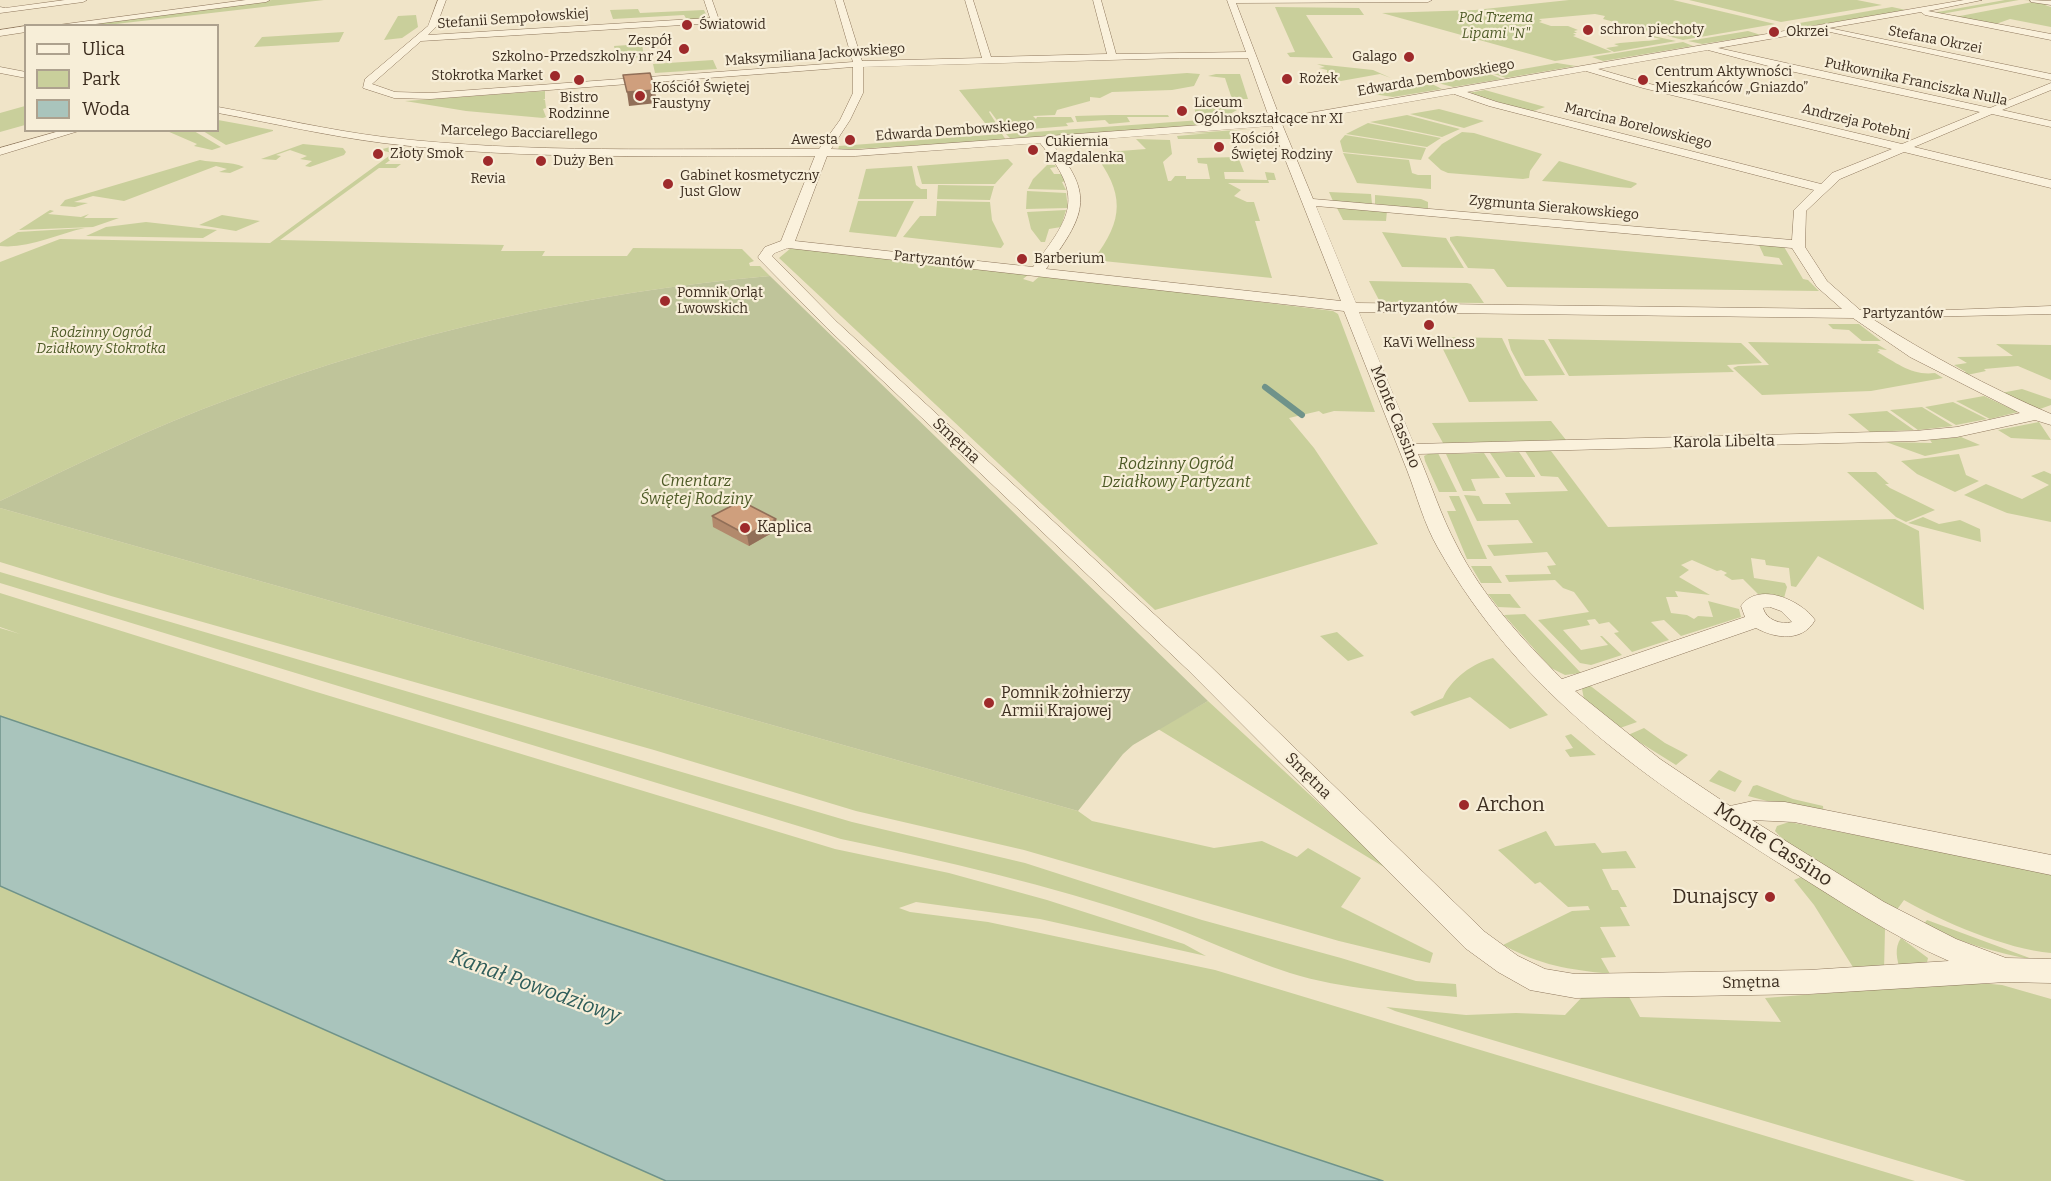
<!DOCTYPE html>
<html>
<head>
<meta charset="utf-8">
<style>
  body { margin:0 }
  #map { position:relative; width:2051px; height:1181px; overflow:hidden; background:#f0e4c8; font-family:Bitter,serif }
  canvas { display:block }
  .legend { position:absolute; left:24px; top:24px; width:195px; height:108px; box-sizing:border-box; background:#f7eed8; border:2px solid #ada18e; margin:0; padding:8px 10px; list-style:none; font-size:18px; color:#3d2e20 }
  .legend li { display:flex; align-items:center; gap:12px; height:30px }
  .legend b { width:30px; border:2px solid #ada18e }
</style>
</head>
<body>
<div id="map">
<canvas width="2051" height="1181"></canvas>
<ul class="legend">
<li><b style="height:8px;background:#faf1dc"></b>Ulica</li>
<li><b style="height:16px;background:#c9cf9b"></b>Park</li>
<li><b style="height:16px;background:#a9c4bc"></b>Woda</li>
</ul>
</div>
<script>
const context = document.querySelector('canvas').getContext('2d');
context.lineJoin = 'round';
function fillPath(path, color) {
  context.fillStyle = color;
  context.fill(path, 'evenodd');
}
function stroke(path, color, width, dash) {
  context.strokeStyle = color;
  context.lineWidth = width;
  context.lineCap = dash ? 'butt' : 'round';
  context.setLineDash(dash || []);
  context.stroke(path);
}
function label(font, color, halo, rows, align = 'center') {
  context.font = font + ' Bitter,serif';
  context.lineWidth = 4.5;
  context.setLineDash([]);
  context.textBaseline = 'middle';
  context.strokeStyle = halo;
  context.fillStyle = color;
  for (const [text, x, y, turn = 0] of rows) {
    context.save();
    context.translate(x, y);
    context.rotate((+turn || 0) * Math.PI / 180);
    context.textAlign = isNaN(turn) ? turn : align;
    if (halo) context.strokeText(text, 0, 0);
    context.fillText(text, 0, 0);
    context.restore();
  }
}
const green = new Path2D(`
  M272,0H324L107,25L62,26Z
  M1569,0H1673L1775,24L1683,40L1603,19L1605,16L1595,14L1539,19L1542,21L1539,22L1551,26H1568L1578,30L1574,31L1577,33H1573L1576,35L1573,36L1612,52L1555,61L1382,13L1475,10Z
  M1689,0H1857L1882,5L1781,22Z
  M2005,0H2019L1941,14L1960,16L2033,2L2024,0L2050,4L2045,5L2051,7V27L2010,19L1996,24L1932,13Z
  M1275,7L1359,8L1364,15H1306L1333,58L1290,57L1287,53L1295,52Z
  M1892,7L1906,10L1800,28L1788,25Z
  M638,9L640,13L704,10L708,18L687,20L684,15L613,19L610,10Z
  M416,15L418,27L402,38L384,40L398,16Z
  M1617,28L1676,41L1614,52L1606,48L1619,46L1614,44C1630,41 1645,42 1661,39L1615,29Z
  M1748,31L1761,35L1702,44L1688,41Z
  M344,32L339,42L254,47L262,37Z
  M1683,42L1693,46L1603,61L1592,57Z
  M642,44L644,57L605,60L604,57L616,56L614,46Z
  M713,60L717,69L655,73L653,64Z
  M1557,63L1576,66L1506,78L1494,74Z
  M1317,64L1373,70L1391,78L1380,74L1341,81L1323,78L1320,74H1327V70L1319,68L1325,67Z
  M1187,73L1200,74L1194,86L1172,90L1112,92L1100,98L1090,97V101L1057,110L1055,115L1033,116L1036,119L1037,117H1071L1074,122L1066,123L1068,126L1005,131L990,111L989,112L1001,131L992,132L959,90Z
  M1216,74H1240L1248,99H1232L1225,78L1208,76Z
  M1490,74L1502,79L1453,87L1438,83Z
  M1432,84L1442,89L1393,97L1373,94Z
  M1485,90L1545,107L1531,112L1468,93Z
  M545,91V99L543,100H545L546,108L543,109L546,117L543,118L466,111L405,101Z
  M1208,101L1237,110L1230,114L1196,116L1194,106L1209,105Z
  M25,106V125L0,132V113Z
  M1439,109L1484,121L1464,128L1410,114Z
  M1111,115H1168L1169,117H1127L1130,122L1109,124L1105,120L1077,122L1075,116Z
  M1407,115L1460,129L1442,137L1370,122Z
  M1243,117L1248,122L1011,139L1006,134Z
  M218,120L273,130V131L226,145L203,131L218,130Z
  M1368,123L1441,138L1427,147L1346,134Z
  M1251,129L1232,131L1236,133L1239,139H1178L1177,136L1210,133L1179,134Z
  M167,131H194L221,147L212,150L194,146L197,144Z
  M1462,132L1474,133L1542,154L1530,171L1529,178L1523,179L1448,173L1441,170L1428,158L1442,144Z
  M1002,134L1006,140L838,150L839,146Z
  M1345,135L1426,148L1421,160L1343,152L1340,141Z
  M1136,139L1170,140L1172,154L1163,162L1168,181H1171L1175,176H1186V179H1210L1207,164L1198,163L1197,158L1238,157L1244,172H1224L1225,179L1267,180L1265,172L1274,173L1276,180H1268L1269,183H1228L1241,190L1234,196L1247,202H1254L1260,221H1255L1272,278L1093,260C1125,219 1124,193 1094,153L1146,149Z
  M303,144L343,148L346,152L344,155L310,167L305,166L312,161L300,159L307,156L290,150L276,155L281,156L276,160L261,159Z
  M390,147L423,150L414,154H398L385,164H401L396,168H379L280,240L504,245L501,251H545L542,256H627L633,248L742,249L754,261L749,263L750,266H760L770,276C586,292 405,334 232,398C152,427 76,465 0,501V262L60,239L270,243L393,153L379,150Z
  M1343,153L1409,160L1412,173L1418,175H1431V189L1357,183Z
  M1008,159L1013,164L995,184H922L917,166Z
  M200,160C214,163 230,161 244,167L230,173L219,172L227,169L216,166L124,201L93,196L74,202L88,203L75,207L60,206L65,200Z
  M1559,161L1636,183L1637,184L1631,188L1542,181Z
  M1047,165H1055L1056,167L1050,168L1054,174H1063L1067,181L1062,182L1066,190L1028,189L1033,179Z
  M912,166L916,185L921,189H927V199H858L866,169Z
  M938,185L993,186H994L990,200L937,199Z
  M1027,191L1066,193L1068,208L1026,209Z
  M1329,192L1371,194L1372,204L1333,201Z
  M1375,195L1421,199L1428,202V209L1375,204Z
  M858,201H914L896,237L849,232Z
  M937,201L990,202L992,220L1004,244L1001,248L903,237L920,216H936Z
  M1337,208L1387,211L1386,221L1343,220Z
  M50,210L54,211L48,214L81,217L89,214L84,218H119L93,227L19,230Z
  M1066,210L1061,227L1049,229L1045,242H1041L1031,229L1027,212Z
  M222,215L260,221L236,231L199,225Z
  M146,222L217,230L203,238L86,236L106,227Z
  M85,228C57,234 28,249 0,246V243L18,232Z
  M1382,232L1446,238L1464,268L1402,267Z
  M1457,236L1783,265L1779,258L1764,256L1758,243L1783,245L1803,279L1808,280L1819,291L1507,287L1494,269L1468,268L1450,240V237Z
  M791,248L1029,274L1023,279L1033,282L1041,275L1333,311L1338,314L1375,412L1334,411L1323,414L1319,411L1289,418L1314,448L1378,544L1155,610L779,258Z
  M1369,281L1467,283L1471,284L1484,303L1380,302Z
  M1828,324H1859L1881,341H1862L1849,330L1833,329Z
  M1437,337L1502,338L1521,377L1538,401L1469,402Z
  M1508,339L1544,340L1565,375L1525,376L1511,350Z
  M1548,339L1741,343L1762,363L1727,365L1734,372L1569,376Z
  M1748,342L1877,344L1887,350L1878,349L1880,351L1877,352C1897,363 1912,376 1935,373L1943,378L1871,391L1762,395L1733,368L1738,366L1769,365Z
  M1996,344L2051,345V380L2018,366L1984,369L1986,371L1962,376L1957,374L1966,372L1954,365L1967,363L1957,357L2013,356Z
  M2022,389L2051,399V405L2040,409L2001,393Z
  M1984,396L2018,412L1990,419L1956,401Z
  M1953,402L1987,419L1956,425L1925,407Z
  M1922,407L1953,426L1918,430L1890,410Z
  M1887,411L1914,430L1870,432L1848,414Z
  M1551,421L1566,440L1443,443L1432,423Z
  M2039,422L2051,440L2011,438L1998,430Z
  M1961,437L1980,445L1925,456L1886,442L1932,443L1930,440Z
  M1525,451H1551L1608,527L1895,519L1919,531L1924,610L1818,556L1796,587L1791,586L1789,568L1766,565L1765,560L1751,558L1754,578L1785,583L1787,587L1784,598L1758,594L1743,579L1732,580L1724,575L1727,573L1721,570L1717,571L1692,560L1681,565L1689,570L1679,577L1710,595L1675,591L1678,597H1666L1671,613L1687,615L1694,619L1698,616L1713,617L1708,601L1739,609L1741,617L1681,636L1664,620L1651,622L1669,640L1632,652L1614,633L1619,632L1609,622L1599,624L1595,619L1587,620L1590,625L1563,630L1581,650L1608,645L1600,636H1602L1622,655L1591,665L1580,663L1538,620L1589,612L1574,592L1563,588L1555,580L1509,582L1505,575L1551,574L1547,566L1556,565L1547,552L1494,556L1487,545L1533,543L1518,520L1477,521L1464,495L1479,496L1483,504H1511L1505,493L1568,491L1558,477L1541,476Z
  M1519,452L1535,476V477H1506L1490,453Z
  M1430,453H1438L1457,492H1439L1425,461L1424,456Z
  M1484,453L1500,478L1471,479L1476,491H1463L1446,454Z
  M1959,454L1966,475L1979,481L1955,492L1917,474L1901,461Z
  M2044,471L2051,474V522L2007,513L1964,495L1986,484L2022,499L2049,485L2031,476Z
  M1847,472H1876L1889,484H1885L1890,488L1935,510L1906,522L1896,517Z
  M1449,496H1459L1487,559H1467L1447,511H1456Z
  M0,508L1078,811L1092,821L1214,848L1262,841L1297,857L1308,848L1361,878L1341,907L1433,953L1430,963L1339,941L1024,850L856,811L654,750L111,596L0,562Z
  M1923,517L1939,524L1960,520L1980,529L1981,542L1908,523Z
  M1471,566H1491L1502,583H1481Z
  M0,572L852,822L1025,863L1202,920L1341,958L1416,981L1456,984L1457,997C1401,992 1344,990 1290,973C1243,958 1197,935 1150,919C1049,885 945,861 841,839L0,583Z
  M0,593L310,690L835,849L949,873L1047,900L1184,944L1206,956L1040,919L916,902L899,908L910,912L988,922L1215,970L1915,1181H1383L599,920L0,716V628L20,634L0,627Z
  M1488,594H1510L1521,608L1498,607Z
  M1525,614L1581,673L1565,675L1551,668L1504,615Z
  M1337,632L1364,656L1348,661L1320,636Z
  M1493,658L1548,715L1510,729L1470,697L1414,716L1410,712L1443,698C1450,680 1474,662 1493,658Z
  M1588,684L1637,722L1620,728L1584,699L1582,689Z
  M1208,701L1397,875L1158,729Z
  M1644,728L1665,743L1688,755L1676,765L1628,735Z
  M1571,734L1596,755L1570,757L1565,750L1573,748L1565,736Z
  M1719,770L1742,781L1735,792L1709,781Z
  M1757,785L1793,799L1823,806L1824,816L1748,796L1753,786Z
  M1789,822L2051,873V953C2006,949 1943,922 1904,900L1896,911L1787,844L1775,831L1777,826Z
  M1546,831L1555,846L1595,843L1602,853L1626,851L1636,868L1602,869L1612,890H1618L1627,907H1620L1630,926L1600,927L1616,957L1601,958L1610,974C1567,969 1542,966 1503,945L1572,911L1590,910L1588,906L1568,907L1540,882L1535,884L1498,850Z
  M1801,877L1885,929L1884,971L1856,972L1814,905L1794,880Z
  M0,886L666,1181H0Z
  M1927,920L2035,960C1996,953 1959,942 1923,925Z
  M1901,938L1928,958L1926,967L1900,970C1897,959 1894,948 1901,938Z
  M1969,982L2002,985L2051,999V1181H1966L1395,1011L1386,1007L1466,1015L1516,1013L1565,1015L1585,994L1628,995L1640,1017L1781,1022L1765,998Z`);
const cemetery = new Path2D(`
  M770,276L1208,701L1133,745L1123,754L1078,811L0,508V501C76,465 152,427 232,398C405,334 586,292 770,276Z`);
const water = new Path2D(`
  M0,716L599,920L1383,1181H666L0,886Z`);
const stream = new Path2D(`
  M1265,387L1302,415`);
const minor = new Path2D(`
  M65,0H87L83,2L0,13V7L5,8Z
  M246,0H270L266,2L80,26H51Z
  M438,0H446L436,27L428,35L710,18L704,0H712L719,20L715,23L421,41L372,84L395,92L430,93L853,62L835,0H843L862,61L982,58L965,0H973L991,57L1107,54L1093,0H1101L1116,54L1246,52L1227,0H1432L1428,2L1236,3L1280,118L1964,0H1982L1928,11L2051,34V40L1925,15L1921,12L1829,28L2051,74V80L1821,30L1718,48L1990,108L2051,83V90L2002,110L2051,121V127L1992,114L1914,147L2051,180V188L1904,152L1840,179L1806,211L1805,247L1827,281L1860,310H1949L2051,306V314L1871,318C1929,355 1988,387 2051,414V425L2035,420L1957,437L1915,441L1418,454C1431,484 1441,516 1456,544C1482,596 1522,639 1562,679L1745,617L1741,606C1758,581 1801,600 1815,620C1803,642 1776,639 1756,628L1575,691L1660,759L1730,806L1753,801L1785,802L2051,855V875L1794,822L1752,820L1884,902L1956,939L2006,958L2051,959V983L2006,982L1809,994L1575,998L1530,990L1498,972L1465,948L1188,670L827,328L760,260L758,257L765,247L781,241L815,156C672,155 526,161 383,143C328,136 272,123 218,113V107C273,117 328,130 384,137C528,154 675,148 819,149L840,120L853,93V67L430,99L394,98L363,88L365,79L428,26ZM1708,50L1776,68L1980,112L1902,144L1650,84L1598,69ZM1180,58H1248L1270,120L855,150L831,149L850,120L863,93V67ZM1586,71L1643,88L1892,149L1832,173L1821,184L1497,102L1467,92ZM1454,94L1489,106L1814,190L1794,210L1792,240L1313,199L1282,124ZM1272,126L1341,301L1046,269C1084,216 1097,196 1051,143ZM1040,143C1085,198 1072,215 1033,267L795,241L827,156H855ZM1316,206L1792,248L1817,287L1842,309L1356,303ZM788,248L1344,311C1365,364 1386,417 1407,470C1417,496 1424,524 1438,548C1522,696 1645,778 1785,867C1838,900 1891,936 1949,961L1809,970L1575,974L1545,969L1518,956L1485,932L1204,660L837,322L772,256L775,253ZM1359,312L1853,318L1910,357L2020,413L1957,427L1915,431L1414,444ZM1770,607L1781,611L1792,622C1781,625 1766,620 1763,608Z
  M2030,0L2051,1V5L2031,2Z
  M26,26V32L0,36V30Z
  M0,67L26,72V78L0,73Z
  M63,130H82L0,155V148Z`);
const wall = new Path2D(`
  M712,516L776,519L777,530L749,546L713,527Z`);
const shadedWall = new Path2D(`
  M655,90L657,103L629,106L627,92Z
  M776,519L777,530L749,546L747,535Z`);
const building = new Path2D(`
  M650,73L655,90L627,92L623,75Z
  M741,501L776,519L747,535L712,516Z`);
const markers = [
  [687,25,6,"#9e2a2b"],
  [1588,30,6,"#9e2a2b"],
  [1774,32,6,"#9e2a2b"],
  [684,49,6,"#9e2a2b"],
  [1409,57,6,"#9e2a2b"],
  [555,76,6,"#9e2a2b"],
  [1287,79,6,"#9e2a2b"],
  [579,80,6,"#9e2a2b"],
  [1643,80,6,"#9e2a2b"],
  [640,96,6,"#9e2a2b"],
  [1182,111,6,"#9e2a2b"],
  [850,140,6,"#9e2a2b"],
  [1219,147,6,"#9e2a2b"],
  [1033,150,6,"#9e2a2b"],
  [378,154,6,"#9e2a2b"],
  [488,161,6,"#9e2a2b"],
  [541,161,6,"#9e2a2b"],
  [668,184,6,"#9e2a2b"],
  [1022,259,6,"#9e2a2b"],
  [665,301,6,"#9e2a2b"],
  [1429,325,6,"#9e2a2b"],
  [745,528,6,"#9e2a2b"],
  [989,703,6,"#9e2a2b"],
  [1464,805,6,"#9e2a2b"],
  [1770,897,6,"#9e2a2b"]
];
const farParknames = [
  ["Pod Trzema",1496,18],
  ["Lipami \"N\"",1496,34],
  ["Rodzinny Ogród",101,333],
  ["Działkowy Stokrotka",101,349]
];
const farStreetnames = [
  ["Stefanii Sempołowskiej",513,19,-4],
  ["Stefana Okrzei",1935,40,11],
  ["Maksymiliana Jackowskiego",815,55,-4],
  ["Edwarda Dembowskiego",1436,78,-10],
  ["Pułkownika Franciszka Nulla",1916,82,12],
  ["Andrzeja Potebni",1856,122,14],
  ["Marcina Borelowskiego",1638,126,14],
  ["Edwarda Dembowskiego",955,131,-4],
  ["Marcelego Bacciarellego",519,133,2],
  ["Zygmunta Sierakowskiego",1554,208,5],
  ["Partyzantów",934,260,6],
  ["Partyzantów",1417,308,1],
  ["Partyzantów",1903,314]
];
const farPoinames = [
  ["Światowid",699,25],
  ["schron piechoty",1600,30],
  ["Okrzei",1786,32],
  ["Zespół",672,41,"right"],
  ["Szkolno-Przedszkolny nr 24",672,57,"right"],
  ["Galago",1397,57,"right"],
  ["Centrum Aktywności",1655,72],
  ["Mieszkańców „Gniazdo”",1655,88],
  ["Stokrotka Market",543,76,"right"],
  ["Rożek",1299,79],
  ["Kościół Świętej",652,88],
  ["Faustyny",652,104],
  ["Bistro",579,98,"center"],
  ["Rodzinne",579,114,"center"],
  ["Liceum",1194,103],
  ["Ogólnokształcące nr XI",1194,119],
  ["Kościół",1231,139],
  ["Świętej Rodziny",1231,155],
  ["Awesta",838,140,"right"],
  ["Cukiernia",1045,142],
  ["Magdalenka",1045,158],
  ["Złoty Smok",390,154],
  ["Duży Ben",553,161],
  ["Gabinet kosmetyczny",680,176],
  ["Just Glow",680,192],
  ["Revia",488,179,"center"],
  ["Barberium",1034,259],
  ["Pomnik Orląt",677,293],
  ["Lwowskich",677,309],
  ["KaVi Wellness",1429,343,"center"]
];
const streetNames = [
  ["Monte Cassino",1395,417,68],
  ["Smętna",956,441,43],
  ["Karola Libelta",1724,442,-1],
  ["Smętna",1308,776,45],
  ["Smętna",1751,983,-1]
];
const parkNames = [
  ["Rodzinny Ogród",1176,465],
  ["Działkowy Partyzant",1176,483],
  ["Cmentarz",696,482],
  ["Świętej Rodziny",696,500]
];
const poiNames = [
  ["Kaplica",757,528],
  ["Pomnik żołnierzy",1001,694],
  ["Armii Krajowej",1001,712]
];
const nearPoinames = [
  ["Archon",1476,805],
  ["Dunajscy",1758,897,"right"]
];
const nearStreetnames = [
  ["Monte Cassino",1773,845,33]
];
const nearWaternames = [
  ["Kanał Powodziowy",535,987,20]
];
fillPath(green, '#c9cf9b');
fillPath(cemetery, '#bfc49a');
fillPath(water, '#a9c4bc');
stroke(water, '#6f938a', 1.5);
stroke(stream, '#6f938a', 6);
stroke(minor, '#8d765c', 1);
fillPath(minor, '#faf1dc');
fillPath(wall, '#b2896c');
fillPath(shadedWall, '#916f58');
fillPath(building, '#cf9f7d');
stroke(building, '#916f58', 1.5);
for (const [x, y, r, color] of markers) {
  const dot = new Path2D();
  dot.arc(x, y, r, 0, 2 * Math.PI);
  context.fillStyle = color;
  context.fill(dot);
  stroke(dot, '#f7eed8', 2);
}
label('italic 14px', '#4d5a26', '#f7eed8', farParknames);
label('14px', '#3d2e20', '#f7eed8', farStreetnames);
label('14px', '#3d2e20', '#f7eed8', farPoinames, 'left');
label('16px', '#3d2e20', '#f7eed8', streetNames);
label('italic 16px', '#4d5a26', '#f7eed8', parkNames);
label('16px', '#3d2e20', '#f7eed8', poiNames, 'left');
label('20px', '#3d2e20', '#f7eed8', nearPoinames, 'left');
label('20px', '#3d2e20', '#f7eed8', nearStreetnames);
label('italic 21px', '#2f5d5a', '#f7eed8', nearWaternames);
</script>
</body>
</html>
